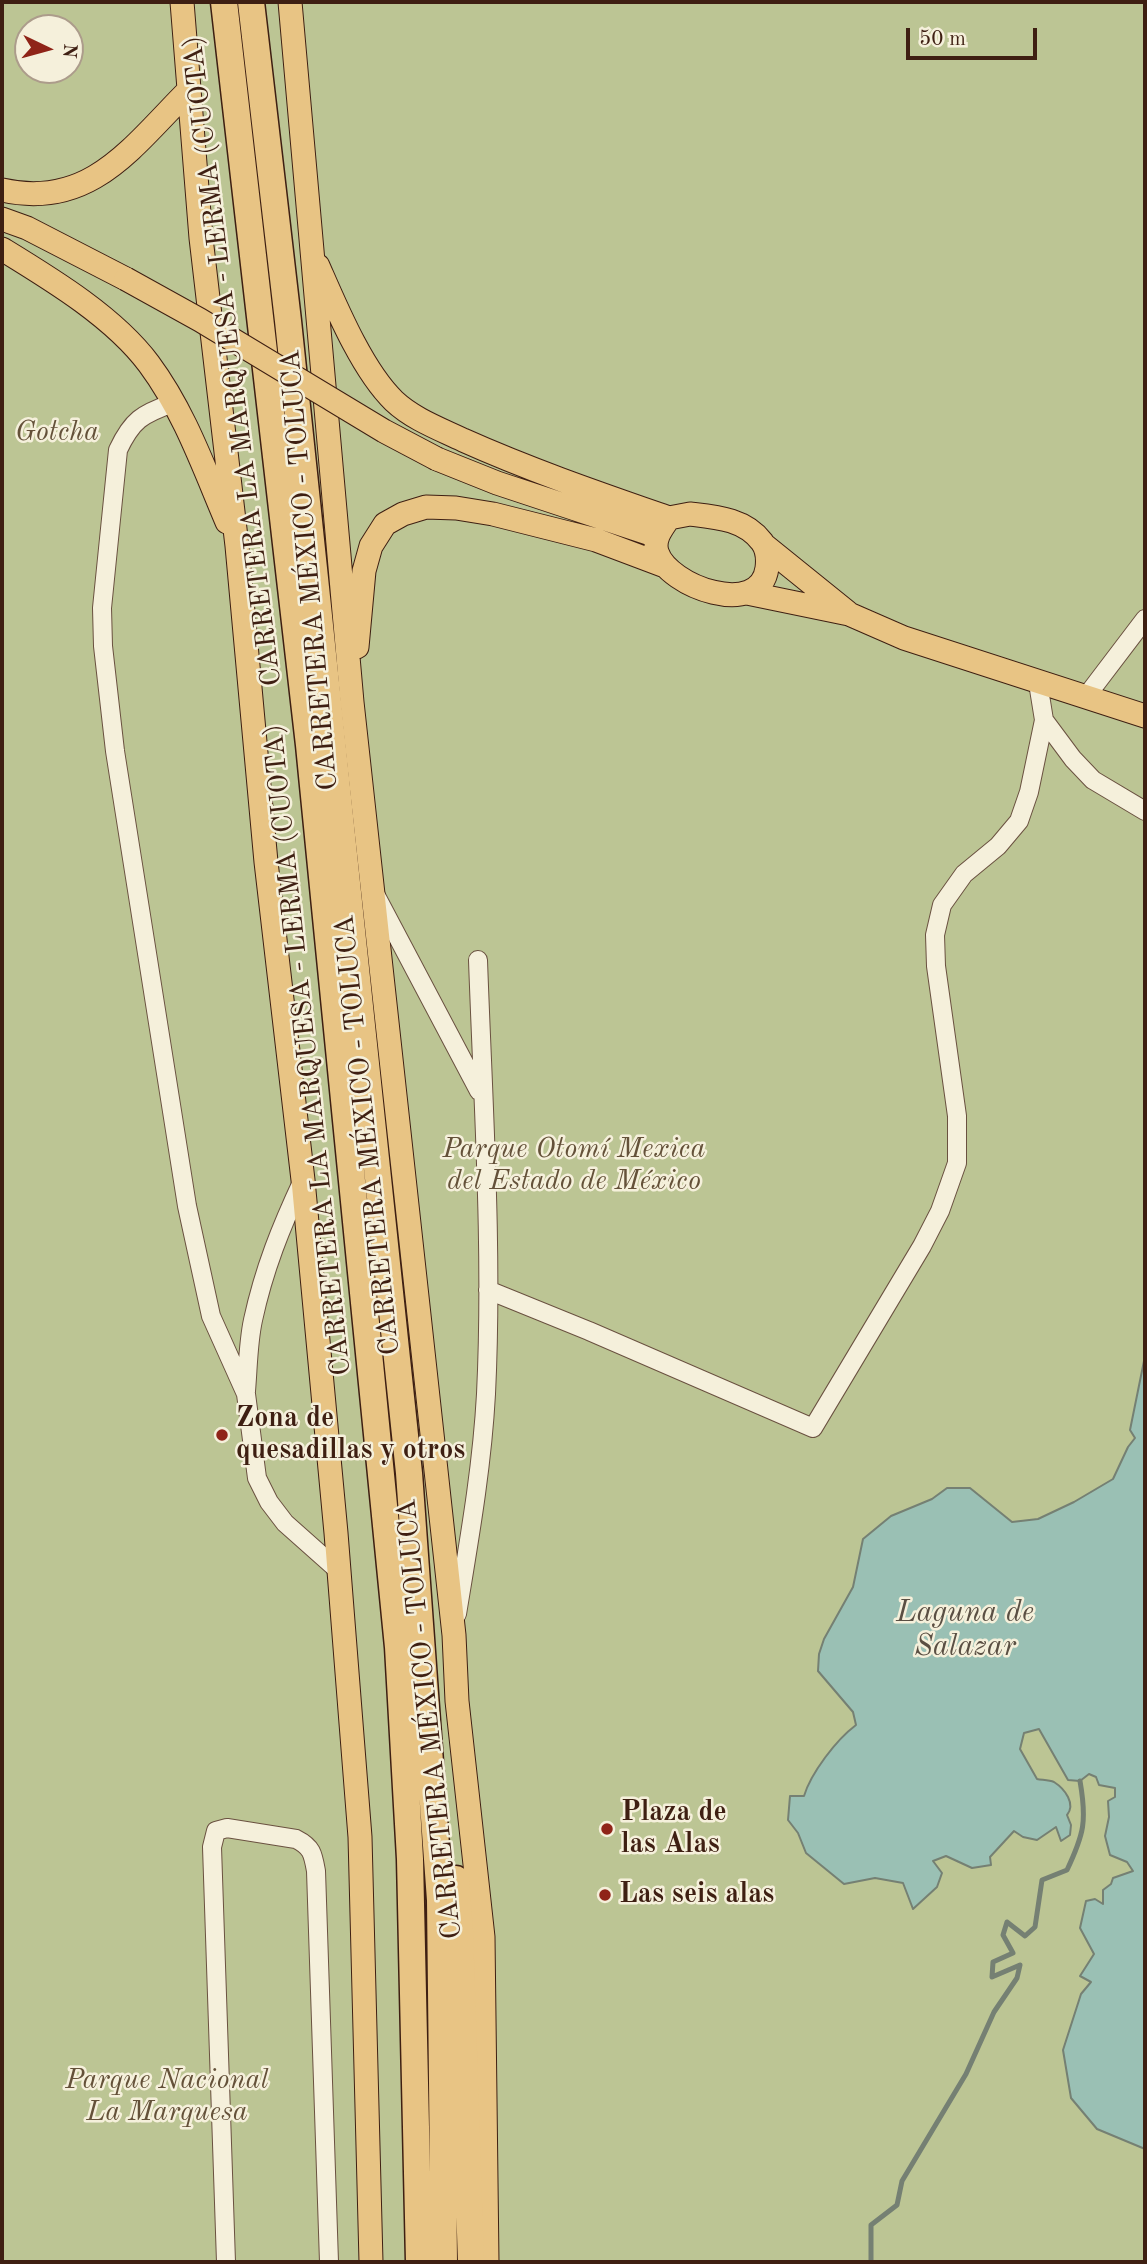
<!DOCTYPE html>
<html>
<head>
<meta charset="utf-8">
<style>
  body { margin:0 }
  #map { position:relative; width:1147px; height:2264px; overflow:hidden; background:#f0e8c8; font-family:"Old Standard TT",serif }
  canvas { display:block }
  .frame { position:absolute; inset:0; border:4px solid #3e1f12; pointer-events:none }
  .north { position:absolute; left:14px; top:14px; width:70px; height:70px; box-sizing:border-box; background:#f5f0db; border:2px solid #ac9c8b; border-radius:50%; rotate:95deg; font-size:19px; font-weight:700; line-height:28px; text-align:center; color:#3e1f12 }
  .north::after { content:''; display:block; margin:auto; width:24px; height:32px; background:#8f2418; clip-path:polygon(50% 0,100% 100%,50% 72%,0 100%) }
  .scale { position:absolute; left:906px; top:28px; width:131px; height:32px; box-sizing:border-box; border:4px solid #3e1f12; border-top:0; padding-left:9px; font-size:21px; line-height:24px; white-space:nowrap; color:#3e1f12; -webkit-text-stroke:5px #f5f0db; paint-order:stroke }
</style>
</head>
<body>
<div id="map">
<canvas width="1147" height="2264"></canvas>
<div class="frame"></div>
<div class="north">N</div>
<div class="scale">50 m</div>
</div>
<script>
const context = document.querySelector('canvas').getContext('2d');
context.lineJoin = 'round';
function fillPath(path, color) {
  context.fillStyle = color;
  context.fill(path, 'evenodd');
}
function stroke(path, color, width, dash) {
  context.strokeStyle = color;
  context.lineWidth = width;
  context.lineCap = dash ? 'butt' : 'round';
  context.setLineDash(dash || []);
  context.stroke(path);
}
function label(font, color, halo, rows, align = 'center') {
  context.font = font + ' "Old Standard TT",serif';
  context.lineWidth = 5;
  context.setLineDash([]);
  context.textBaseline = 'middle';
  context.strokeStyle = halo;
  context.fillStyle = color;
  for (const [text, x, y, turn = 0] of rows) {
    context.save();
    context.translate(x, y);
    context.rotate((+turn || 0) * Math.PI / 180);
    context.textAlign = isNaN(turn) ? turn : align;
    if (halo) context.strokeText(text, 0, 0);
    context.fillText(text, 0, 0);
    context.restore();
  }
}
const green = new Path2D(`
  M2,2H1145V2262H2ZM28,28H70V70H28Z`);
const water = new Path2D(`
  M1145,1356V2149L1097,2129L1071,2098L1063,2050L1081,1994L1091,1982L1080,1976L1094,1954L1080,1928L1086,1901L1095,1899L1103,1904V1890L1111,1884L1113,1878L1133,1871L1127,1862L1110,1855L1105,1836L1109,1817L1108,1801L1115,1797V1788L1099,1785L1096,1777L1089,1774L1080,1781L1068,1780L1039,1729L1024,1733L1020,1749L1037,1779C1042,1780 1049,1780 1054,1782C1065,1789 1076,1804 1067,1815L1071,1825L1070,1835L1061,1841L1056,1827L1037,1840L1023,1837L1014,1831L990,1857L991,1865L972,1868L946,1856L933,1861L942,1873L937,1887L913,1909L903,1883L875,1878L844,1884L806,1853L798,1833L788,1820L790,1796H804C811,1773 836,1740 856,1725L853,1712L818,1671L819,1654L824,1639L853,1587L863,1539L891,1516L932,1499L947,1488H970L1012,1522L1038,1519L1074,1502L1113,1479L1128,1447L1135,1438L1130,1430Z`);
const stream = new Path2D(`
  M871,2262V2225L897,2205L902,2181L966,2074L994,2012L1017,1978L1020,1965L992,1977L993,1962L1013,1953L1003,1935L1007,1922L1025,1936L1035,1927L1042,1880L1067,1870C1084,1834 1087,1821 1080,1781`);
const minor = new Path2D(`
  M173,403C142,414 132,420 118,450L102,608L103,646L115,751L187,1206L211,1316L246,1394L257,1478L269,1502L285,1523L339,1571
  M1085,698L1145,619
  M1044,720L1073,759L1093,780L1145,811
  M376,896L479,1091
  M488,1290L589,1331L813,1428L922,1246L940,1211L957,1163V1116L936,966L935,935L942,905L964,874L998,846L1019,821L1029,792L1044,720L1038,683
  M246,1391C248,1368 248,1343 253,1320C264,1269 281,1227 303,1180
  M457,1614C469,1541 482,1468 486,1394C493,1251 483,1103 478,960
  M226,2262L212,1847L216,1831L227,1828L296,1839C312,1847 313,1854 316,1871L329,2262`);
const major = new Path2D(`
  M182,2L201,238L237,546L266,862L303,1180L336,1533L360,1837L371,2262
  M290,2L352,702L454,1635L457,1701L483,1937L487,2262
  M2,190C90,210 132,147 188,91
  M2,219L27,228L126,279
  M2,249C51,279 114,317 149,364C184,411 204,468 227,522
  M318,266C336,307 362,370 394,401C413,419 440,429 463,440C530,470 600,494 669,518
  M437,459L497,483L657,536
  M690,514C716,517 745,519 762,542C767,549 768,560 767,568C760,619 668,587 657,552C653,539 662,528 669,518Z
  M764,545L847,612
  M747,593L849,614L904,638L1145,716
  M357,647L364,571L371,546L385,524L403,514L426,507L456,508L493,514L596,540L665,566`);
const highway = new Path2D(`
  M224,2L309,745L398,1647L410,1859L419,2262
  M251,2L288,321L409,1473L440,1900L444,2262
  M456,1879L460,1930L471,2262`);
const majorBridge = new Path2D(`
  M126,279L200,320L384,431L437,459`);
const markers = [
  [222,1435,7,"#8f2418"],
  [607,1829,7,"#8f2418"],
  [605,1895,7,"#8f2418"]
];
const streetNames = [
  ["CARRETERA LA MARQUESA - LERMA (CUOTA)",233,361,-97],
  ["CARRETERA MÉXICO - TOLUCA",310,570,-95],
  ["CARRETERA LA MARQUESA - LERMA (CUOTA)",308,1050,-96],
  ["CARRETERA MÉXICO - TOLUCA",368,1135,-96],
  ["CARRETERA MÉXICO - TOLUCA",430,1719,-96]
];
const parkNames = [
  ["Gotcha",57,433],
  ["Parque Otomí Mexica",574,1150],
  ["del Estado de México",574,1182],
  ["Parque Nacional",167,2081],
  ["La Marquesa",167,2113]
];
const poiNames = [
  ["Zona de",236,1419],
  ["quesadillas y otros",236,1451],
  ["Plaza de",621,1813],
  ["las Alas",621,1845],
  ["Las seis alas",619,1895]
];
const waterNames = [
  ["Laguna de",965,1613],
  ["Salazar",965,1647]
];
fillPath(green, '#bcc594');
fillPath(water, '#9ac0b4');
stroke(water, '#758073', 2);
stroke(stream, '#758073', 5);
stroke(minor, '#6a5140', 20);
stroke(major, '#3e1f12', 25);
stroke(highway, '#3e1f12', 29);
stroke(minor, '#f5f0db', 18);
stroke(major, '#e8c484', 23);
stroke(highway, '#e8c484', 26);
stroke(majorBridge, '#3e1f12', 25, []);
stroke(majorBridge, '#e8c484', 23);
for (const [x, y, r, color] of markers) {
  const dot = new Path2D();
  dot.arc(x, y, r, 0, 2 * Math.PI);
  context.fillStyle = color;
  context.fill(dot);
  stroke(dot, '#f5f0db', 2.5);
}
label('28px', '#3e1f12', '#f5f0db', streetNames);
label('italic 28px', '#645139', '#f5f0db', parkNames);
label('bold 28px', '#3e1f12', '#f5f0db', poiNames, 'left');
label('italic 30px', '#5a4f43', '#f5f0db', waterNames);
</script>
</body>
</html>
